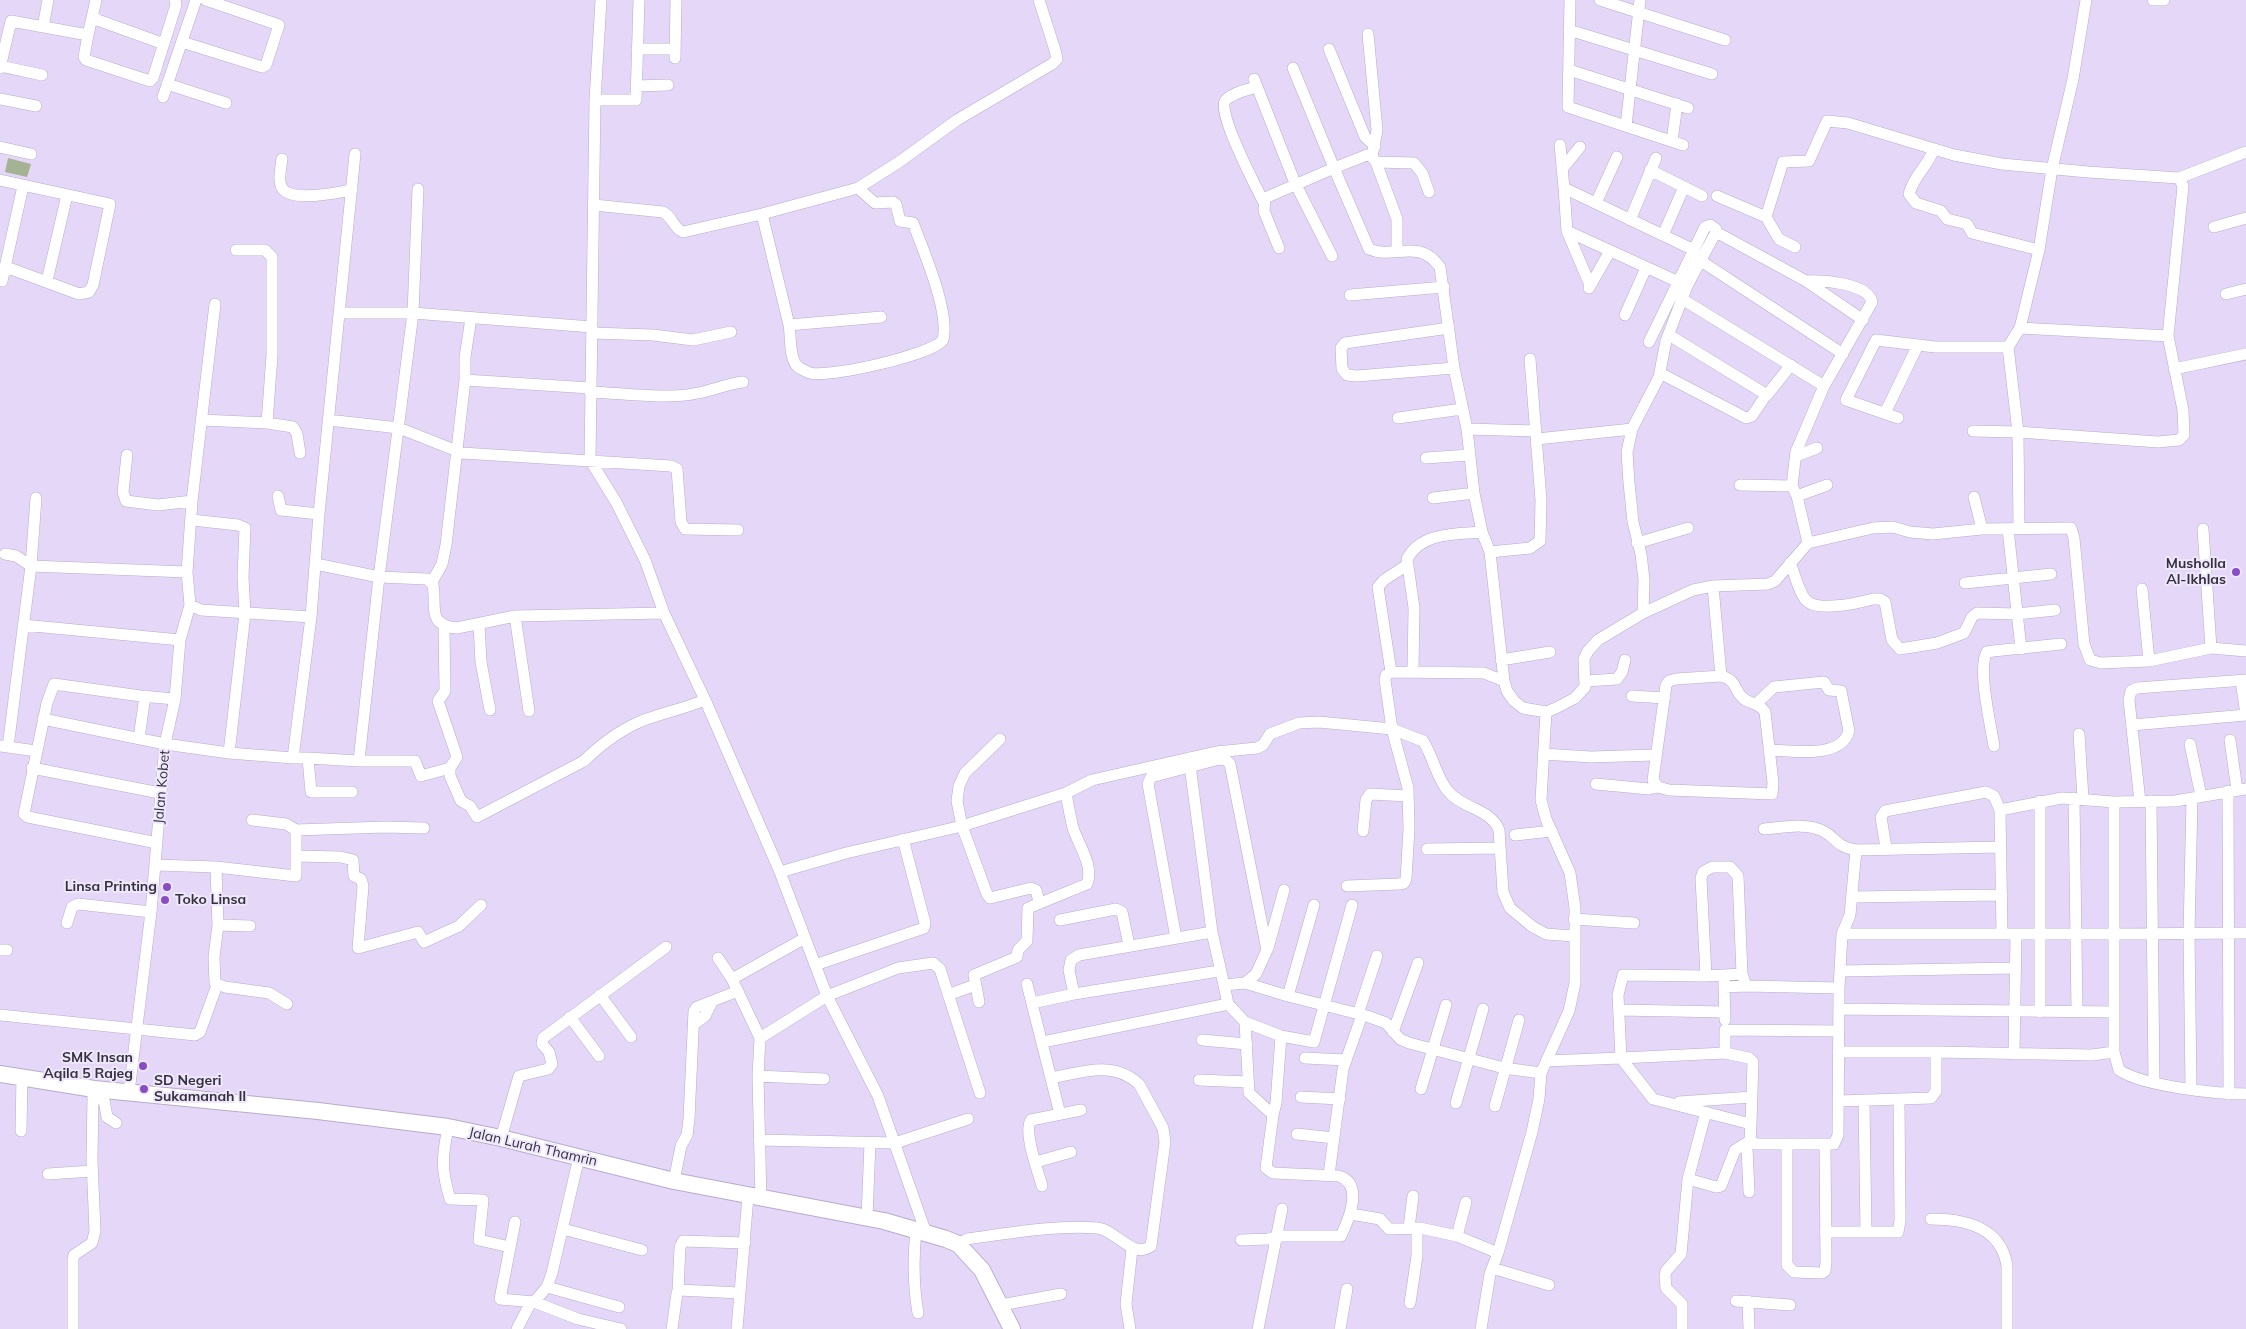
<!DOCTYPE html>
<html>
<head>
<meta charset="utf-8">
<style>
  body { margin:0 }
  canvas { display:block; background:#e5d7f8 }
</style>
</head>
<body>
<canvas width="2246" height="1329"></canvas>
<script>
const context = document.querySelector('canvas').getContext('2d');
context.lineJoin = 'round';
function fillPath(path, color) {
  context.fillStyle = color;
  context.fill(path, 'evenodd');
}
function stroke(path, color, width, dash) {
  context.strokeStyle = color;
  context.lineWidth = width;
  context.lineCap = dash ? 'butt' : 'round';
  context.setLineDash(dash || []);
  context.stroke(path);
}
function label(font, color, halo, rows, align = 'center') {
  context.font = font + ' Mulish,sans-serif';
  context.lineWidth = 4;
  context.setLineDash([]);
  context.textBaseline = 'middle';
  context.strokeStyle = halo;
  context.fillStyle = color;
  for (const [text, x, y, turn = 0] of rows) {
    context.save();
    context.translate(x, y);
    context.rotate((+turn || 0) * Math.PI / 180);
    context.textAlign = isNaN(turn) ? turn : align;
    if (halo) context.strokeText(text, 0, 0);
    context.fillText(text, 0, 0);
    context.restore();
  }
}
const green = new Path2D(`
  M8,158L31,164L27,177L5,172Z`);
const street = new Path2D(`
  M601,0L595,100H636L639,0
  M1570,0L1568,107L1683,145
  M1600,0L1725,40
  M2153,0H2164
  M92,18L164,44
  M43,27L48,0
  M1569,30L1712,74
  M1368,34L1377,130L1372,157
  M88,35L96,0
  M182,42L262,67L266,65L279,25L206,0
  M637,49H675
  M1329,49L1365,137L1375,146
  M675,58L676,0
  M0,66L42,75
  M0,68L11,21L88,35L84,57L86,60L150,81L153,78L176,5L175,0
  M1293,68L1334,168L1367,155L1372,157L1376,162L1397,219V250
  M1569,70L1688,108
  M1254,79L1295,183L1332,256
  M167,84L226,103
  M636,86L668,85
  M1256,87C1247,90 1231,93 1225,101C1217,112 1256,187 1263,201
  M163,97L196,0
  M0,99L36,106
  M595,100L590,460L616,502L645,560L664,613L706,702L780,872L827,996L878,1096L926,1233
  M1626,126L1640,0
  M1672,141L1677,104
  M1560,145L1564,188L1694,250
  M0,147L31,154
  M1934,149C1927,168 1915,173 1909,194L1916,203L1941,211L1947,219L1967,224L1972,233L2039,250
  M282,159C281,167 278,178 281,186C288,204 338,192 352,190
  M1376,162L1414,163L1422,173L1429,192
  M1562,169L1580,147
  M1650,170L1702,196
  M0,180L110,204L93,285L89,292L79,294L6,267
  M1564,188L1567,231L1590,285
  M418,189L413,313L379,577L359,761H415L421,776L450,768V776L461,801L470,806L477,817L584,761C602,743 628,724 653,717C671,711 688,707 705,700
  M1717,196L1766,217L1783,162L1809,161L1827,121L1848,123L1954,155L2002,164L2088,172L2179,178L2246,152
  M1596,203L1617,157
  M594,205L663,212C673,217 673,228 683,232L762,214L858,188L899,162L957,120L1052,64L1057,59L1055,50L1039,0
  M762,214L789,325L881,317
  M1766,217L1779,239L1795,247
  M1630,220L1656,158
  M2214,227L2246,218
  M1567,231L1683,284
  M1663,235L1684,187
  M1279,248L1264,211L1265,198L1334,168L1369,249C1394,260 1418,237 1440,267L1454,368L1467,429L1474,493L1482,532L1490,552L1504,681L1507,691L1514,701L1523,708L1546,712L1556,708L1575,698L1585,687L1584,659L1588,651L1598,640L1643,613L1693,590L1713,586L1768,584L1775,581L1808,543L1873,528L1893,527L1910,532L1933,534L1982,529L2071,528L2074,538L2084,644L2090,660L2101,663L2149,661L2211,648L2246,651
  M1701,261L1843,354
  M2,281L23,186
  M47,281L67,195
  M1806,281C1822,280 1868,283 1872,302L1824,386
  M1589,288L1610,251
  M2226,294L2246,289
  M1350,295L1444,287
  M1682,299L1824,386L1796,452L1792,486L1797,496L1808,543
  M339,313H413L592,327
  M1625,315L1646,268
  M789,325C791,335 789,358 797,366C799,368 807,372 810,373C830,378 931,355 943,340C950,312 924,252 913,223L900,221L896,204L893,202L875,203L858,188
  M1449,328L1345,343L1341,348L1342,369L1347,375L1357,376L1454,368
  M2020,328L2168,336
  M592,333L653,335L693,340L731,332
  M1669,335L1767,395L1791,365
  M1649,342L1705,227L1710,225L1716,229V232L1806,281L1863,320
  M2174,369L2246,354
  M1660,373L1746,418L1752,416L1766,395
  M465,380L590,388
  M590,392C623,393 666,400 698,393C713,390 727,384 743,382
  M1885,413L1918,345
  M1398,418L1462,409
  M1898,418L1846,400L1876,340L1935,347H2008
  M202,420L267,423L272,355V257L265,250H236
  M328,420L399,428L462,453L671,466L677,469L681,522L685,529L738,530
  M267,423L293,427L297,434L300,453
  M1467,429L1536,431
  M1973,431L2018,432L2158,442L2179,440L2184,435L2183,410L2168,336L2183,186L2179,178
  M1537,439L1632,429
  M127,455L123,492L126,501L158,505L192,501
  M1796,456L1817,448
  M1426,458L1469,455
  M1740,485L1792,486
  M278,496L281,510L319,514
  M1797,496L1827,485
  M1974,497L1982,529
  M1433,498L1474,493
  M192,520L238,525L245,528L243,577L245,614L229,753
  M2008,529L2021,649
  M2019,529L2018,432L2008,347L2020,328L2039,250L2052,169L2073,79L2086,0
  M2203,529L2211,648
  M1637,543L1688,528
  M1490,552L1530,548L1540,541L1541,500L1530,359
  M5,554L16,556L31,566L187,572
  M1790,563C1795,574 1798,590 1805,599C1815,613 1858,603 1873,599H1880L1885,602L1892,640L1900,649L1937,643L1964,633L1972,617L1977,613L2017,614L2055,610
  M316,564L379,577L427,579L433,585C437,606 426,625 457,628L515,616L664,613
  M432,582L442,564L446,545L465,380V357L471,318
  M1965,583L2051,574
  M1713,586L1721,676C1739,681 1733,691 1744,699C1752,704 1760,704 1765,712L1773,783L1772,794L1669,790L1658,787L1653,780L1666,685L1669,681L1676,679L1721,676
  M2142,589L2149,661
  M190,605L187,572L192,501L215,304
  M1643,613L1644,580L1641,554L1633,522L1629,483L1627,452L1632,429L1659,377L1666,341L1687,286L1716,232
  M515,616L529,711
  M479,624L481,662L490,710
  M23,625L180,640
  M444,626L445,691L438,701L457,757L450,768
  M1501,660L1550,652
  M1413,671L1414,608L1407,559C1421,532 1456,534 1482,532
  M1391,672L1378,587L1384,580L1407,565
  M1586,681L1617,679L1622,672L1625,660
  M2241,681L2246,714
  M1632,696L1665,698
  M1756,704L1774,687L1824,682L1829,690L1841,691L1849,731C1841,760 1791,750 1769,750
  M43,719L165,744L229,753L293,758L311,617L319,514L355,154
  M2132,725L2246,715
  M1392,729L1423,741C1433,756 1436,776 1447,790C1462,809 1490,808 1499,830L1503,892L1510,908L1533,927L1546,934L1574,936
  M2079,734L2083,798
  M139,738L145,696
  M1000,739L965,773L959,786L957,801L962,826L987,894L990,898L994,897L1031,888L1036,890L1039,902
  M2230,740L2237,790
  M2190,744L2201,796
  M1,746L36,751
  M1994,746C1991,726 1977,668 1987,652L1993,651L2061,644
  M8,747L31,566L36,498
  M1543,754L1591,757L1655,755
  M293,758H308L311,792H352
  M308,758L359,761
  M1189,758L1212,932L1224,985L1245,983L1288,996L1367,1016L1386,1023L1400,1039L1409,1043L1504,1068L1541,1073
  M32,768L160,793
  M1596,784L1649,789L1658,787
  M2228,791L2229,1094
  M2074,798L2077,1012
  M2040,801V1012
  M2151,801L2154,1082
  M2114,802V934L2246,933
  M2140,802L2129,700L2131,691L2137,688L2246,680
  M252,820L286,824L296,830
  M1764,829C1781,828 1806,822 1823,831C1838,839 1835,846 1856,850L2000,847
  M1363,831L1366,800L1370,794L1408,796
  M1515,835L1552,831
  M157,843L28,817L24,814L25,809L47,703L54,684L141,696L175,699
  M1886,848L1881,817L1885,811L1986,792L1994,796L2000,810
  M1427,849L1500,848
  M296,856L341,857L353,860L354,876L361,879L363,886L358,948L418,932L424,942L459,926L481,905
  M156,865L216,867L296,876V830L385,827L424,828
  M216,867L218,925L250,926
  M780,872L846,853L962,826L1066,793L1092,780L1216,752L1257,748L1263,745L1270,734L1299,723L1319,722L1392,729L1385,680L1386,675L1391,672L1484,673L1504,681
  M1347,886L1399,884L1404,883L1406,879L1409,829L1408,788L1392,729
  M1852,897L2002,895
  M1574,919L1634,923
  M1060,920L1116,909L1122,912L1129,945
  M67,923L72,907L78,904L151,912
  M218,925L214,957L215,983L225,987L269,993L287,1004
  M1212,932L1079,955L1071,960L1069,970L1074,994L1219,971
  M1842,934H2114V1052L2119,1070C2142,1086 2217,1094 2246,1094
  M2002,934L2000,810L2062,798L2114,802L2175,801L2246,789
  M1176,938L1148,784L1151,777L1219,759L1226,760L1230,764L1267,950L1256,974L1245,983
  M1268,948L1284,890
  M0,950H7
  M718,958L732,979L760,1038L758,1076L761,1199
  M815,965L924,928L925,923L903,839
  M1840,971L2015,968
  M1742,974L1706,976L1701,878L1703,872L1712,867H1730L1738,876L1742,974L1746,986L1839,988
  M1706,976L1623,975L1618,995L1621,1058L1725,1053V1030L1839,1031
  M732,979L805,938
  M1724,979V987L1746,986
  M1027,984L1060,1114
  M1724,987L1725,1020
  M600,995L631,1037
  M948,995L975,985
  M1288,996L1314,905
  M979,1002L974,975L1017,957L1018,950L1027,941L1028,908L1087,884C1094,866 1079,846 1073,828C1070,816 1068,804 1066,793
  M1032,1003L1074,994
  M1228,1004L1245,1022L1249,1093L1273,1115L1266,1168L1273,1173L1339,1176C1364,1184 1349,1219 1341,1236H1282L1268,1239L1241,1240
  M1839,1009L2114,1012
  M1619,1010L1725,1012
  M1358,1014L1377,956
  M0,1015L195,1035L200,1032L217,985
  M570,1017L599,1056
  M1245,1022L1281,1036L1314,1042L1352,905
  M694,1024L705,1016L712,1002
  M1393,1032L1418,963
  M760,1038L827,996L898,968L933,963L940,969L980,1093
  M1202,1040L1247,1044
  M1043,1042L1228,1004L1224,985
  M1838,1052H1936
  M1725,1053L1749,1058L1753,1062L1751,1124
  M2014,1054L2016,935
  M1305,1058L1345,1060
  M1546,1061L1621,1058L1653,1099L1751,1124L1750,1141L1756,1144H1834L1838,1135L1839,988L1842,934L1850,915L1856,850
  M758,1076L824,1079
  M1199,1080L1248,1082
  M2191,1088L2189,933L2192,799
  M1421,1089L1446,1005
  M93,1091V1096L104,1100L107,1117L116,1123
  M129,1092L151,912L165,744L175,699L180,640L190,605L201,610L311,617
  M1301,1097L1340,1099
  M1839,1101L1931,1098L1936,1091V1052L2092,1055L2114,1052
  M1864,1101L1866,1232
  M1679,1102L1752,1097
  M1456,1103L1483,1009
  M1495,1106L1519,1020
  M1273,1115L1276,1103L1281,1036
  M448,1127C442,1158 441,1169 450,1199L483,1200L479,1240L510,1247
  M21,1131L22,1076
  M1297,1134L1334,1138
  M501,1138L519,1076L548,1069L552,1064L549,1052L542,1044L543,1038L666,947
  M759,1140L895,1143L968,1119
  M1787,1144V1265L1794,1272L1822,1273L1825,1271L1826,1262L1825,1145
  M1744,1145L1747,1148L1749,1192
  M1036,1162L1071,1152
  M48,1174L92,1171
  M1329,1175L1343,1069L1362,1015
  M1688,1179L1706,1112
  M674,1181L681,1146L687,1135L689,1119L694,1011L697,1007L738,991
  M1042,1186C1038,1171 1023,1132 1031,1120L1081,1110
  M1466,1202L1457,1236L1498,1253
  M1351,1214L1380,1219L1389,1229L1420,1228L1457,1236
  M867,1218L870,1143
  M1931,1219C1965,1219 2001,1227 2007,1266V1329
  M515,1222L500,1299L534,1302L578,1319L621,1329
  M1409,1228L1413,1196
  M563,1229L642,1250
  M916,1230C913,1259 913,1284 918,1313
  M1825,1232H1898L1900,1221L1899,1100
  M958,1244L967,1239C1011,1233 1053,1225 1097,1228C1115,1229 1133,1260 1151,1246L1165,1142L1163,1128L1139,1084C1113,1060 1082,1072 1051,1078
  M1492,1268L1549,1285
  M547,1287L619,1307
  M678,1291L680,1247L683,1241L745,1243
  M1736,1301L1790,1305
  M1748,1301L1749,1329
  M534,1302L547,1287L552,1273L579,1157
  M1410,1303L1417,1256V1228
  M1001,1305L1061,1294
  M73,1329V1259L74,1255L92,1243L95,1231L92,1161L93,1096
  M517,1329L531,1302
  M672,1329L677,1293L679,1290L740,1293
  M737,1329L748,1196
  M1130,1329L1126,1304L1132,1249
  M1258,1329L1282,1209
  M1340,1329L1347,1289
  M1481,1329L1490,1274L1498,1253L1532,1132L1539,1099L1541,1073L1569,1011L1575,983V908L1570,873L1546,819L1541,800L1546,712
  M1682,1329V1304L1666,1288L1665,1276L1666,1271L1681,1254L1688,1179L1716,1187L1721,1186L1735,1150L1750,1141`);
const secondary = new Path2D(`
  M0,1074L94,1089L318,1111L448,1127L501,1138L674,1181L884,1221L946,1239L958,1244L982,1270L1012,1329`);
const markers = [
  [2236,572,5,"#894dc3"],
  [167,887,5,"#894dc3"],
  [165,900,5,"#894dc3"],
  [143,1066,5,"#894dc3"],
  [144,1089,5,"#894dc3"]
];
const poiNames = [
  ["Musholla",2226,564],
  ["Al-Ikhlas",2226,580],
  ["Linsa Printing",157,887],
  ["Toko Linsa",175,900,"left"],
  ["SMK Insan",133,1058],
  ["Aqila 5 Rajeg",133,1074],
  ["SD Negeri",154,1081,"left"],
  ["Sukamanah II",154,1097,"left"]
];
const streetNames = [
  ["Jalan Kobet",162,787,-85],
  ["Jalan Lurah Thamrin",533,1147,13]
];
fillPath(green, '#a5b294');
stroke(street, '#b9abcb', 12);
stroke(secondary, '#b9abcb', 18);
stroke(street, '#fff', 11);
stroke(secondary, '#fff', 16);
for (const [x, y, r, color] of markers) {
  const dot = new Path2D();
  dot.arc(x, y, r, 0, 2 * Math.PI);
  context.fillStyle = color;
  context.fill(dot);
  stroke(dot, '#efe7fb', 2);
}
label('bold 14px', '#36313e', '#efe7fb', poiNames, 'right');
label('14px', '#36313e', '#efe7fb', streetNames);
</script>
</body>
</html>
